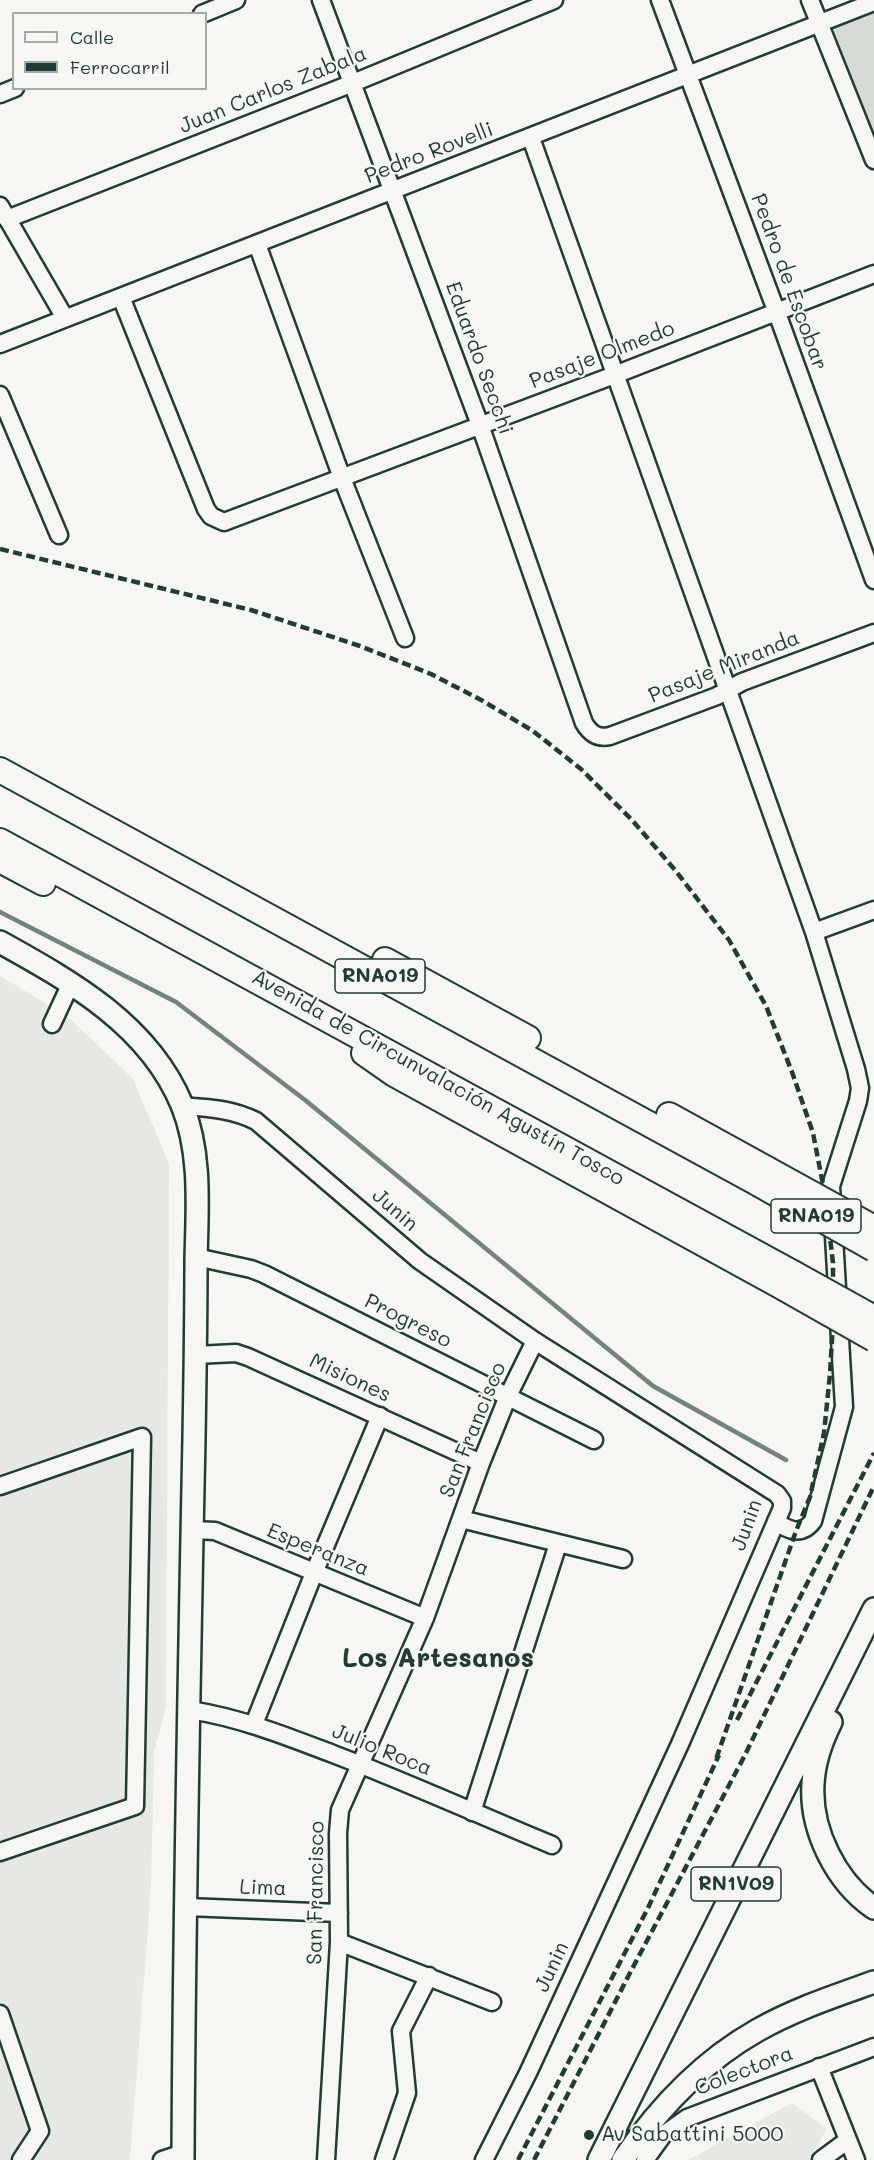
<!DOCTYPE html>
<html>
<head>
<meta charset="utf-8">
<style>
  body { margin:0 }
  #map { position:relative; width:874px; height:2160px; overflow:hidden; background:#f6f6f2; font-family:Mali,sans-serif }
  canvas { display:block }
  .legend { position:absolute; left:12px; top:12px; width:195px; height:78px; box-sizing:border-box; background:#f6f6f2; border:2px solid #a0aca6; margin:0; padding:8px 10px; list-style:none; font-size:18px; color:#1f3d34 }
  .legend li { display:flex; align-items:center; gap:12px; height:30px }
  .legend b { width:30px; border:2px solid #a0aca6 }
</style>
</head>
<body>
<div id="map">
<canvas width="874" height="2160"></canvas>
<ul class="legend">
<li><b style="height:8px;background:#f6f6f2"></b>Calle</li>
<li><b style="height:8px;background:#1f3d34"></b>Ferrocarril</li>
</ul>
</div>
<script>
const context = document.querySelector('canvas').getContext('2d');
context.lineJoin = 'round';
function fillPath(path, color) {
  context.fillStyle = color;
  context.fill(path, 'evenodd');
}
function stroke(path, color, width, dash) {
  context.strokeStyle = color;
  context.lineWidth = width;
  context.lineCap = dash ? 'butt' : 'round';
  context.setLineDash(dash || []);
  context.stroke(path);
}
function label(font, color, halo, rows, align = 'center') {
  context.font = font + ' Mali,sans-serif';
  context.lineWidth = 4.5;
  context.setLineDash([]);
  context.textBaseline = 'middle';
  context.strokeStyle = halo;
  context.fillStyle = color;
  for (const [text, x, y, turn = 0] of rows) {
    context.save();
    context.translate(x, y);
    context.rotate((+turn || 0) * Math.PI / 180);
    context.textAlign = isNaN(turn) ? turn : align;
    if (halo) context.strokeText(text, 0, 0);
    context.fillText(text, 0, 0);
    context.restore();
  }
}
const built = new Path2D(`
  M0,976L68,1017L133,1079L169,1164L166,1707L154,1751L151,1889L130,2160H0Z
  M792,2103L827,2129L809,2160H688Z`);
const green = new Path2D(`
  M874,7V139L829,25Z`);
const stream = new Path2D(`
  M0,912L176,1002L305,1100L653,1386L786,1460`);
const minor = new Path2D(`
  M321,0L480,425L584,723C590,733 597,739 610,736L717,696L742,682L874,633
  M660,0L777,313L874,580
  M810,0L874,160
  M202,14L236,0
  M0,94L15,88
  M531,138L814,932L856,1069L860,1088L858,1101L831,1186L844,1407L813,1521C802,1536 788,1531 776,1521
  M0,206L65,318
  M7,219L353,83L554,0
  M257,244L342,478L405,638
  M121,297L206,509L211,516L224,522L617,374L874,274
  M0,344L874,2
  M0,395L59,535
  M814,932L874,910
  M52,1024L71,983
  M182,1106C209,1108 232,1109 256,1121L420,1261L535,1341L777,1494L782,1501V1508L680,1744L528,2073L484,2160
  M196,1257L251,1269L264,1274L594,1440
  M196,1355L236,1353L248,1357L481,1463
  M0,1486L142,1437L135,1806L0,1852
  M461,1519L623,1559
  M192,1530L215,1531L425,1618
  M190,1710C241,1718 286,1736 333,1754C407,1782 479,1815 552,1845
  M254,1724L314,1573L380,1416
  M472,1812L558,1544
  M186,1907L339,1913
  M339,1942L492,2002
  M0,2014L40,2131L21,2160
  M819,2067L856,2160
  M162,2160L183,2153
  M326,2160L339,1942L338,1833L340,1810L425,1618L481,1463L508,1396L535,1341
  M384,2160L407,2093L401,2031L429,1976
  M645,2160L663,2135L687,2118L874,2047
  M821,2160L848,2140`);
const major = new Path2D(`
  M0,942C72,982 149,1025 182,1105C202,1154 197,1209 196,1261C196,1320 195,1379 194,1438C189,1679 184,1919 183,2160
  M831,1722C821,1742 814,1762 813,1784C810,1830 836,1882 874,1908
  M599,2160L874,1609
  M623,2160C659,2107 703,2061 758,2030C795,2009 835,1996 874,1982`);
const highway = new Path2D(`
  M0,770L759,1184
  M0,841L793,1273
  M0,860L43,883
  M385,960L528,1038
  M364,1053L394,1074L784,1288
  M669,1115L767,1169`);
const rail = new Path2D(`
  M0,549L251,610L360,646L431,674L483,701L533,731L581,769L632,820L675,870L729,940L766,1006L792,1072L813,1133L825,1195L833,1263V1322L830,1374L824,1433L810,1497L796,1531L715,1762
  M737,1720L874,1453
  M518,2160L648,1908L719,1755
  M534,2160L631,1971L745,1755L874,1486`);
const highwayBridge = new Path2D(`
  M767,1169L874,1228
  M759,1184L874,1249
  M793,1273L874,1318
  M784,1288L874,1339`);
const markers = [
  [589,2135,6,"#1f3d34"]
];
const shields = [
  [380,976,90],
  [816,1216,90],
  [736,1884,90]
];
const shieldNames = [
  ["RNA019",380,976],
  ["RNA019",816,1216],
  ["RN1V09",736,1884]
];
const streetNames = [
  ["Juan Carlos Zabala",273,90,-22],
  ["Pedro Rovelli",429,153,-21],
  ["Pedro de Escobar",789,282,70],
  ["Pasaje Olmedo",602,355,-21],
  ["Eduardo Secchi",479,358,70],
  ["Pasaje Miranda",724,667,-22],
  ["Avenida de Circunvalación Agustín Tosco",438,1078,29],
  ["Junin",395,1210,41],
  ["Progreso",408,1321,27],
  ["Misiones",350,1378,25],
  ["San Francisco",473,1430,-68],
  ["Junin",747,1525,-70],
  ["Esperanza",318,1550,22],
  ["Julio Roca",382,1750,22],
  ["Lima",263,1888,2],
  ["San Francisco",316,1893,-89],
  ["Junin",552,1967,-65],
  ["Colectora",744,2071,-21]
];
const poiNames = [
  ["Av Sabattini 5000",601,2135]
];
const districtNames = [
  ["Los Artesanos",438,1659]
];
fillPath(built, '#e6e8e4');
fillPath(green, '#d6dbd6');
stroke(stream, '#72847d', 4.5);
stroke(minor, '#1f3d34', 21);
stroke(major, '#1f3d34', 26);
stroke(highway, '#1f3d34', 28);
stroke(minor, '#f6f6f2', 16);
stroke(major, '#f6f6f2', 21);
stroke(highway, '#f6f6f2', 24);
stroke(rail, '#1f3d34', 4.5, [9, 4.5]);
stroke(highwayBridge, '#1f3d34', 28, []);
stroke(highwayBridge, '#f6f6f2', 24);
for (const [x, y, r, color] of markers) {
  const dot = new Path2D();
  dot.arc(x, y, r, 0, 2 * Math.PI);
  context.fillStyle = color;
  context.fill(dot);
  stroke(dot, '#f6f6f2', 2);
}
for (const [x, y, w] of shields) {
  const box = new Path2D();
  box.roundRect(x - w / 2, y - 17, w, 34, 4.5);
  context.fillStyle = '#f6f6f2';
  context.fill(box);
  stroke(box, '#1f3d34', 1.5);
}
label('bold 20px', '#1f3d34', null, shieldNames);
label('21px', '#1f3d34', '#f6f6f2', streetNames);
label('21px', '#1f3d34', '#f6f6f2', poiNames, 'left');
label('bold 27px', '#1f3d34', '#f6f6f2', districtNames);
</script>
</body>
</html>
